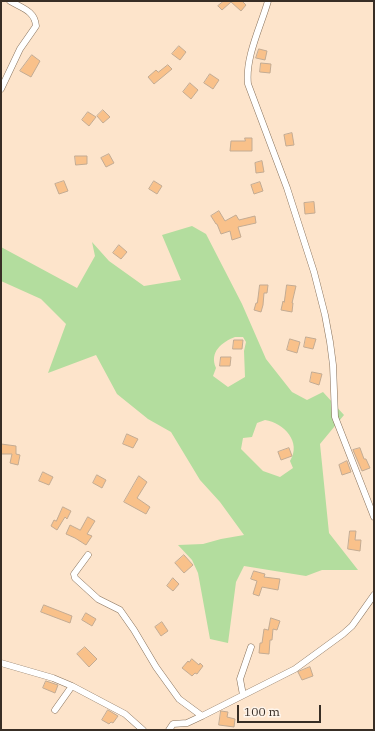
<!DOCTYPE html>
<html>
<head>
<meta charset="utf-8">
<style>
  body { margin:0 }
  #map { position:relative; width:375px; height:731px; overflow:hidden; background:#fde4cb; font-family:"IBM Plex Serif",serif }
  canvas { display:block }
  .frame { position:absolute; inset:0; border:2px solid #382e25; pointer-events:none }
  .scale { position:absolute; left:237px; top:705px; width:84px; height:18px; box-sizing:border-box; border:2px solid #382e25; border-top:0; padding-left:5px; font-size:12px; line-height:14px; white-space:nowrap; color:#382e25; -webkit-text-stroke:3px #fef4ea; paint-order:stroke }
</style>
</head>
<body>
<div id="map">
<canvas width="375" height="731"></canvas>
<div class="frame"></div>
<div class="scale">100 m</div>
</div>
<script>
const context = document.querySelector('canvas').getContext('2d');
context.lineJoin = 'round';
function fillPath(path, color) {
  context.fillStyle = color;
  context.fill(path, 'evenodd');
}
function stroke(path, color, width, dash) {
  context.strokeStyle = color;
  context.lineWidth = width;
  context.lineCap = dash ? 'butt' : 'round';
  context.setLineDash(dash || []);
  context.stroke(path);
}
const green = new Path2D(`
  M192,226L206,234L242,304L266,359L292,392L307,400L323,392L344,415L320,444L329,533L358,570H322L306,576L244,566L236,582L228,643L210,639L198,573L192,560L178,545L203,544L221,539L244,535L220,502L200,480L171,432L148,419L117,394L96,355L48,373L66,324L41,299L1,281V247L77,288L95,256L92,242L109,261L144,286L181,280L162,235ZM235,337H243L246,342L244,351L245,377L228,387L213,376L216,368C209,352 222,342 235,337ZM265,420C284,423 302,442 290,461L293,468L280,477L263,471L241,449L243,438L252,437L257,423Z`);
const building = new Path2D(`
  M224,1H242L246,5L241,11L231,2L222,10L218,6Z
  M179,46L186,52L180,60L172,54Z
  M259,49L267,51L265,60L256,58Z
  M32,55L40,61L31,77L20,71Z
  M261,63L271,64L270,73L260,72Z
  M168,65L172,69L154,84L148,77L156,70L158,72Z
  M210,74L219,80L213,89L204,83Z
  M190,83L198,90L191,99L183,92Z
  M103,110L110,117L103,123L97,116Z
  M88,112L96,117L89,126L82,120Z
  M292,133L294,145L286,146L284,135Z
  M245,138H252V151H230L231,141H245Z
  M109,154L114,163L106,167L101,158Z
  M75,156H87V164L76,165Z
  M262,161L264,172L256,173L255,163Z
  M64,181L68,191L59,194L55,184Z
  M154,181L162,186L157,194L149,189Z
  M260,182L263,191L254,194L251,185Z
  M314,202L315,213L305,214L304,203Z
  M219,211L225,221L236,215L239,220L255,216L256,223L238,227L241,237L232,240L230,231L221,234L217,224H216L211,216Z
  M119,245L127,252L121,259L113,253Z
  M260,285H268L267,293H264L263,305L261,312L254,310L256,303H257Z
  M287,285L296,286L292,303H293L292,312L281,310L283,301L284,302Z
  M306,337L316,339L313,349L304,347Z
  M290,339L300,342L297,353L287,350Z
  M234,340H243L242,349H233Z
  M221,357H231L230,366H220Z
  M312,372L322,374L319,385L310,382Z
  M127,434L138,439L133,448L123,444Z
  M1,444L16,446V454L20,455L18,465L10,463L12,454H1Z
  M289,448L292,456L281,460L278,452Z
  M360,448L364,459H366L370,468L362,471L353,450Z
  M347,461L351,472L342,475L339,465Z
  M43,472L53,477L49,485L39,481Z
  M97,475L106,480L102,488L93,483Z
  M139,476L147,482L137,498L150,507L146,514L124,502Z
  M63,507L71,511L67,519L65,517L57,530L51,526L54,520L56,521Z
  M88,517L95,521L87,534L92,536L86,545L75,538L66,534L70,525L80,530Z
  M350,531H356L355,540H361L360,551L348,549Z
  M184,555L193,565L184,573L175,563Z
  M254,571L265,574L264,577L280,579L278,590L262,587L259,596L253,594L257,581L251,579Z
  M173,578L179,584L173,591L167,586Z
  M44,605L72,616L70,623L41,612Z
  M86,613L96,619L92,626L82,620Z
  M271,618L280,621L277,630L273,629L272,640H270L269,654L259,653L260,643H262L264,629L268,630Z
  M162,622L168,631L161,636L155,627Z
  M85,647L97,659L89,667L77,654Z
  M192,659L199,665L200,663L203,666L197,674L195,673L192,676L182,668L188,661L189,662Z
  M310,667L313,676L302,680L298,672Z
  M46,681L58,685L55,693L43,688Z
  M108,710L118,716L113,723L111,722L109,724L102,720Z
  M221,711L228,712L227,717L235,719L234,727L219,725Z`);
const minor = new Path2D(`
  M268,1C261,26 245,57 248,84L287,188L314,272L325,315L330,342L333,365L335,417L374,517
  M1,89L20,49L36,26C35,11 22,8 10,1
  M88,555L74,574L75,578L98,599L120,610L134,630L156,667L179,699L202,716
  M1,663L53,678L72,686L125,714L143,730
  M243,695L240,679L251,647
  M55,710L72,686
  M169,730L173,724L187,723L202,716L295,669L343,634L352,626L374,595`);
fillPath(green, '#b3dd9e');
fillPath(building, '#f9c18a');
stroke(building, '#c3ab93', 1);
stroke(minor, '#88725c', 7);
stroke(minor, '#fff', 6);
</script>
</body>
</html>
